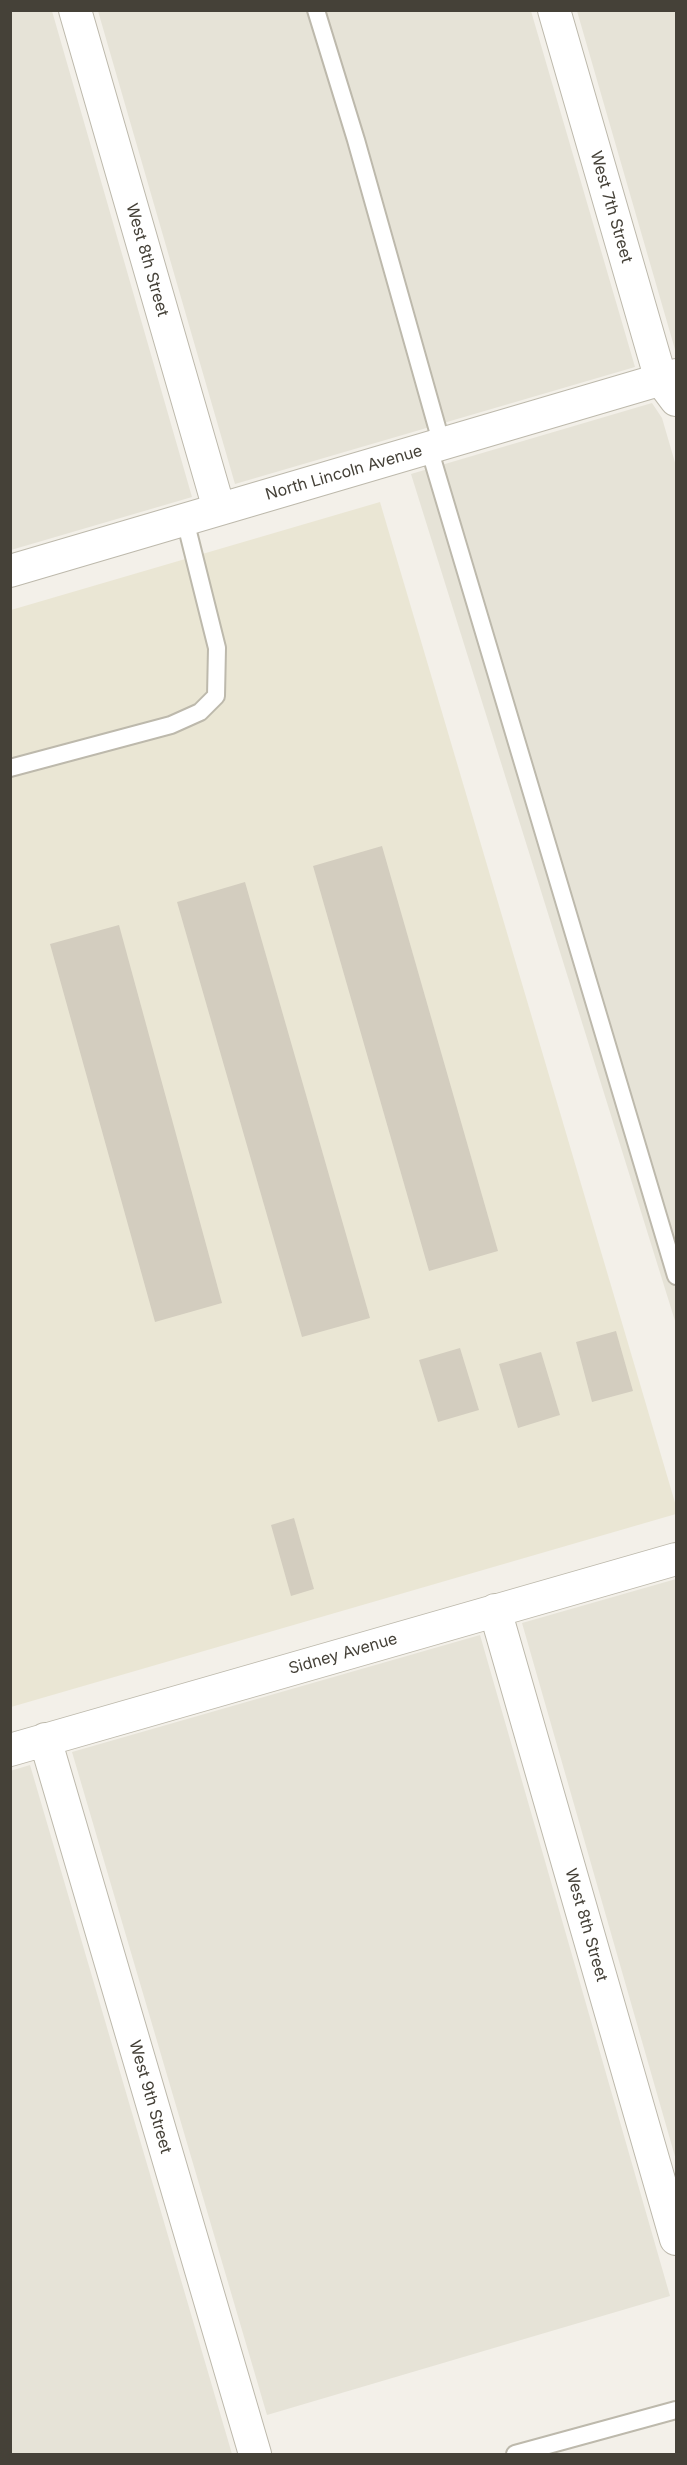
<!DOCTYPE html>
<html>
<head>
<meta charset="utf-8">
<style>
  body { margin:0 }
  #map { position:relative; width:687px; height:2465px; overflow:hidden; background:#f3f0e9; font-family:Inter,sans-serif }
  canvas { display:block }
  .frame { position:absolute; inset:0; border:12px solid #454138; pointer-events:none }
</style>
</head>
<body>
<div id="map">
<canvas width="687" height="2465"></canvas>
<div class="frame"></div>
</div>
<script>
const context = document.querySelector('canvas').getContext('2d');
context.lineJoin = 'round';
function fillPath(path, color) {
  context.fillStyle = color;
  context.fill(path, 'evenodd');
}
function stroke(path, color, width, dash) {
  context.strokeStyle = color;
  context.lineWidth = width;
  context.lineCap = dash ? 'butt' : 'round';
  context.setLineDash(dash || []);
  context.stroke(path);
}
function label(font, color, halo, rows, align = 'center') {
  context.font = font + ' Inter,sans-serif';
  context.lineWidth = 4.5;
  context.setLineDash([]);
  context.textBaseline = 'middle';
  context.strokeStyle = halo;
  context.fillStyle = color;
  for (const [text, x, y, turn = 0] of rows) {
    context.save();
    context.translate(x, y);
    context.rotate((+turn || 0) * Math.PI / 180);
    context.textAlign = isNaN(turn) ? turn : align;
    if (halo) context.strokeText(text, 0, 0);
    context.fillText(text, 0, 0);
    context.restore();
  }
}
const residential = new Path2D(`
  M11,10L52,11L192,497L11,550Z
  M98,11H531L635,367L235,484Z
  M577,11H676V353Z
  M652,403L662,418L676,466V1324L411,474Z
  M676,1579V2160L522,1623Z
  M480,1635L670,2296L267,2415L72,1752Z
  M30,1765L232,2454H11L10,1771Z`);
const education = new Path2D(`
  M380,502L676,1506V1514L11,1707V610Z`);
const building = new Path2D(`
  M382,846L498,1251L429,1271L313,866Z
  M245,882L370,1318L302,1337L177,902Z
  M119,925L222,1303L155,1322L50,944Z
  M616,1331L633,1391L592,1402L576,1342Z
  M460,1348L479,1410L438,1422L419,1360Z
  M541,1352L560,1415L518,1428L499,1364Z
  M294,1518L314,1589L291,1596L271,1525Z`);
const lane = new Path2D(`
  M316,10L356,140L442,445
  M429,448L676,1276
  M10,768L171,725L200,712L216,696L217,648L185,520
  M515,2454L676,2410`);
const street = new Path2D(`
  M75,10L219,509
  M554,10L661,380L676,400
  M10,571L676,375
  M495,1610L676,2239
  M45,1739L255,2454
  M10,1750L676,1559`);
const streetNames = [
  ["West 7th Street",611,207,74],
  ["West 8th Street",147,260,74],
  ["North Lincoln Avenue",344,473,-16],
  ["Sidney Avenue",343,1654,-16],
  ["West 8th Street",586,1925,74],
  ["West 9th Street",150,2097,74]
];
fillPath(residential, '#e6e3d7');
fillPath(education, '#eae6d4');
fillPath(building, '#d3cdbf');
stroke(lane, '#bdb9ac', 20);
stroke(street, '#bdb9ac', 34);
stroke(lane, '#fff', 16);
stroke(street, '#fff', 32);
label('16px', '#454138', '#fff', streetNames);
</script>
</body>
</html>
